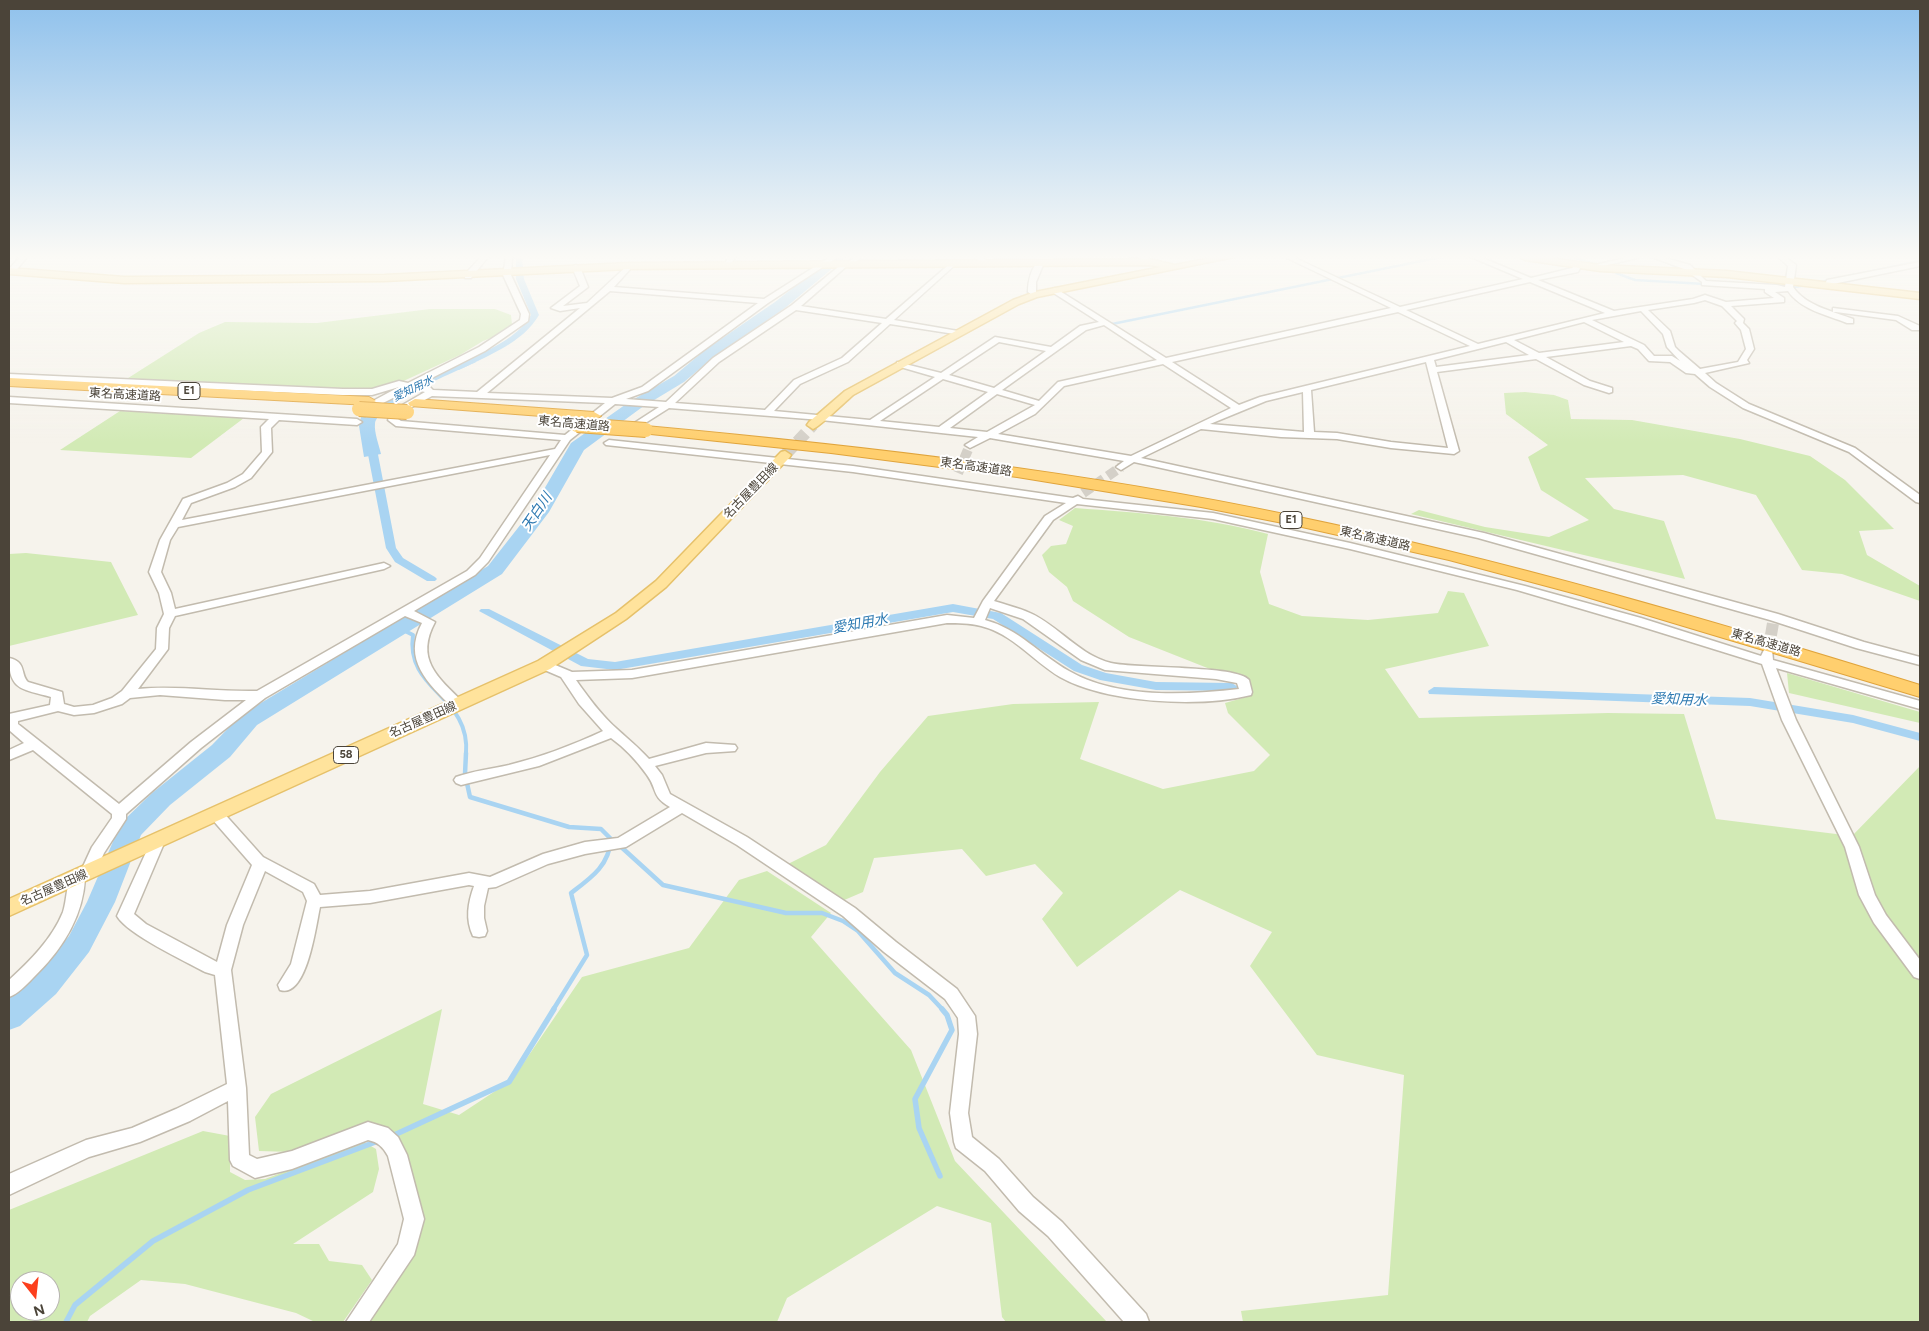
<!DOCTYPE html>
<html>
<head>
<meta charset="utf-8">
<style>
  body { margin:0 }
  #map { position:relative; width:1929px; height:1331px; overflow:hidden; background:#f6f3ec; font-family:Figtree,sans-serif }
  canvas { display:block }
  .frame { position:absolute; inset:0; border:10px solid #4b4439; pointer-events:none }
  .north { position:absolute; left:10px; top:1271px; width:50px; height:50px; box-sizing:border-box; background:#fff; border:1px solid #b7b4b0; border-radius:50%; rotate:164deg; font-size:14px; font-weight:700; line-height:20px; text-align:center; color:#4b4439 }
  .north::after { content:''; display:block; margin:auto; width:18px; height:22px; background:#fc3f1d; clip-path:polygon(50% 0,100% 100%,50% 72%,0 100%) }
</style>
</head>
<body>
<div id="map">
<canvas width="1929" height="1331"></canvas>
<div class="frame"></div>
<div class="north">N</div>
</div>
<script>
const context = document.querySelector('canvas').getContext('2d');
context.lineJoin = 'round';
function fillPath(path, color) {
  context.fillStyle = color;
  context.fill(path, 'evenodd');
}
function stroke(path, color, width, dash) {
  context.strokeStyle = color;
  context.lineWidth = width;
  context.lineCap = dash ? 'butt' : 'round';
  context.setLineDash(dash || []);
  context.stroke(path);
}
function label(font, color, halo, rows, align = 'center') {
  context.font = font + ' Figtree,"Noto Sans JP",sans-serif';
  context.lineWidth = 4;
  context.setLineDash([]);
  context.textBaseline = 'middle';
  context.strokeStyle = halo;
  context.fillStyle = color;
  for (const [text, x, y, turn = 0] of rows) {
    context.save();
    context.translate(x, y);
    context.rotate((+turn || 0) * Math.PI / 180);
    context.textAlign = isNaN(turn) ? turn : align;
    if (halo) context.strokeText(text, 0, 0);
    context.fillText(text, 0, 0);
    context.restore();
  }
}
const green = new Path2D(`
  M430,309H495L511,315L512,324L507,332L483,341L460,355L384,390L125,380L199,333L225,322L317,323Z
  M1525,392L1554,395L1568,400L1571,419L1632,420L1740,439L1810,456L1845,480L1894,529L1859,531L1867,555L1920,586V601L1842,574L1802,570L1756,495L1683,475L1585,478L1614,509L1664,521L1685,579L1411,514L1419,510L1485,527L1549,537L1589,520L1541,490L1528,457L1548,445L1506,414L1504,393Z
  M120,411L244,418L191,458L60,450Z
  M1075,508C1140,513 1205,517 1268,534L1260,572L1269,604L1302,616L1368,620L1438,613L1448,591L1464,593L1489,646L1385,669L1419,718L1608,713L1684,714L1716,819L1852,836L1920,766V1322H1243L1241,1311L1388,1295L1404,1075L1317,1055L1250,966L1272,932L1180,890L1077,967L1042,919L1063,893L1035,864L986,876L962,849L874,858L863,892L842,901L788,864L826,845L880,772L928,716L1013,704L1099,702L1080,759L1163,789L1254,771L1270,755L1228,713L1225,703L1250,696L1248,680L1215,671L1129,637L1073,601L1067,587L1049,572L1042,555L1051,546L1066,544L1073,526L1059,520Z
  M26,553L111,562L138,615L9,646V554Z
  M1787,673L1920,712V723L1789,693Z
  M767,871L831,913L811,937L911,1050L955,1161L1107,1322H1006L1002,1317L991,1223L937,1206L787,1298L777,1322H369L416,1249L421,1217L401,1142L387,1130L291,1152L259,1151L255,1117L271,1094L442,1009L423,1104L459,1115L512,1080L582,977L689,948L739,880Z
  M203,1131L230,1136V1172L245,1180L265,1179L364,1142L376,1149L379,1169L373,1192L293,1244H319L329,1261L362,1265L372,1280L343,1322H315L296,1313L185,1284L141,1280L90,1316L87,1322H9V1210ZM20,1281H50V1311H20Z`);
const water = new Path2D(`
  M463,361L476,362C457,371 377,404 375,424C374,432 379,445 381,454L364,457L359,426L361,417L386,398Z`);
const streamFar3 = new Path2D(`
  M1573,257L1593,264
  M1616,273L1635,280L1705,284
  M1816,283L1920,261
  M1789,288L1807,285
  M1112,324L1441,257`);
const streamFar2 = new Path2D(`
  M399,628L413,635C405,691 471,695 466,754`);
const streamFar1 = new Path2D(`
  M466,753L465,774L470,797L569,827L601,829L611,839C609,866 591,878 571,893L587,955L553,1010
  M619,845L663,885L786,913H822L843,921L858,931L895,973L929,995L943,1010`);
const stream = new Path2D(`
  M392,1136L509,1082L554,1009
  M940,1176L919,1128L915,1099L952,1030L947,1015L942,1009
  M66,1322L75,1305L153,1241L248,1190L378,1141`);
const canal = new Path2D(`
  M516,257H522L524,279L539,315C523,343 487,356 459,370H453V366C479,354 516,341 531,315L516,279Z
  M370,436L375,439L396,548L403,558L435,577L437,579L435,581H427L395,562L386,548L365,439Z
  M953,604L1001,613L1082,665L1106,673L1156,682L1232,683L1238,687L1232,691L1156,690L1100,680L1074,671L993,619L953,612L615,670L581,666L479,611L481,609H489L588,659L615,662Z
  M1434,687L1750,698L1853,715L1920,733V741L1853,723L1750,706L1429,694L1428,691Z`);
const river = new Path2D(`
  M832,257H846L785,308L715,356L684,382L641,408L584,450L549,512L502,574L257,725L230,757L170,805L141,835L115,902L89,952L56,994L20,1026L9,1030V998L34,976L69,936L87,902L121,823L152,793L212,745L241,715L488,566L532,510L571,443L629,402L674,376L705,350L775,302Z`);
const minorTunnelFar1 = new Path2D(`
  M958,473L970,445
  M1083,493L1121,467`);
const minorTunnel = new Path2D(`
  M1768,653L1774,617`);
const majorTunnel = new Path2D(`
  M785,455L813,425`);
const minor = new Path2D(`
  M20,257H27L14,273H9V269Z
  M481,257H488L471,278H465V274Z
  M506,257H512L511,275L529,314L528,321L485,351L418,385L430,387L433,390L477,392L580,308L560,311L551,308L580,286L572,267L576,265L580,267L588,287L563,306L587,303L629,264L633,266L614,287L764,299L830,257H838L768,303L648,391L626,399L666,402L713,358L792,305L843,263H848L854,257H861L853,265H848L801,306L886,319L952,262H956V264L894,320L958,331L962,333L961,335L890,324L848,362L800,384L774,411L870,420L935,377L897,366V362L941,373L995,337L1051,347L1080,326L1099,322L1052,292L1051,290L1055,288L1166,358L1391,308L1285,257H1293L1400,307L1523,279L1471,257H1480L1531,278L1572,268L1577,264L1581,266L1578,272L1538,280L1614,311L1693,299L1705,295L1726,302L1774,298L1765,292V289L1702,285V282L1684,269L1652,257H1662L1690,265L1706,281L1777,285L1785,287L1788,266L1778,257H1785L1796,265L1793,287C1806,306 1832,311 1853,319V323H1847C1827,315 1801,310 1788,291L1775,292L1784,298V302L1731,306L1744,319L1743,323L1749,329L1754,349L1747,360L1749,363L1705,373L1716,383L1749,404L1855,448L1920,495V503L1916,502L1849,452L1743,408L1710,387L1695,374L1686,373L1670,362L1649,361L1638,349L1631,346L1546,357L1590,381L1612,388V392L1609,393L1584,385L1536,359L1437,372L1459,451L1454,454L1391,448L1337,439L1281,437L1201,429L1141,458L1484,533L1778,614L1864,642L1920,657V665L1856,648L1770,620L1478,538L1134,462L1121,470L1116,467L1124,461L990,438L970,448L965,445L978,437L821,420L669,408L628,434L625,433V429L659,407L615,404L570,440L488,562L475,575L414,611L435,622C415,659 437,677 463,702L465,705L463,708H453C428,683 402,660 422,623L405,616L265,698L201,748L126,814V819L104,853L93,877L85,878C83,918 61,951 33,978C26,985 18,994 9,997V980C30,961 52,939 63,912C67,900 66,885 72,874L80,873L92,847L112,818V814L33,750L9,760V750L24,743L9,730V714L50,705L51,697C23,689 9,691 9,658C27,662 20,674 28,682L62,692L64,704L74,707L93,705L112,698L122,691L156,649L157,628L164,614L159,593L149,572L160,540L183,499L227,483L243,474L262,452L261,427L269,419L9,403V397L357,419L362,422L357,425L279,420L271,428L272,452L251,478L235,487L191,503L182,520L555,449L561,440L396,426L388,420L392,411L425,392L411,389L377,406L365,416L357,414L371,402L399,387L372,395H343L9,380V374L343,389H372L399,381L408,383L479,347L520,320L521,314L503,275ZM1530,282L1605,313L1478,344L1406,310ZM610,291L758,303L642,387L612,398L487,393ZM1705,300L1722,306L1737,321L1735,323L1741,330L1746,349L1738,362L1700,369L1679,351L1675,347L1670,331L1648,310L1694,303ZM796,310L882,323L842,358L794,380L765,410L675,403L719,362ZM1641,311L1663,334L1667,347L1680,361L1672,356H1654L1644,345L1592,320ZM1398,312L1470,346L1260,397L1239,405L1172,362ZM1584,322L1624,342L1539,353L1514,340ZM1104,325L1157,360L1058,382L1039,401L1002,390L1086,330ZM999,342L1046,351L994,388L949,375ZM1506,342L1529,355L1436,367L1434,360ZM1426,362L1448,448L1391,442L1337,433L1314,432L1311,390ZM1163,364L1231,408L1131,456L998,434L1035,414L1064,386ZM943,379L988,392L939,427L880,421ZM1303,392L1304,432L1210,424L1266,401ZM997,394L1035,405L987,432L950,428ZM432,396L605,403L565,435L401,421L398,419L399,414ZM550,455L480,558L467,571L257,691C217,692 177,685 138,689L168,649L169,628L175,616L384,569L390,566L384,563L175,609L171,593L161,572L170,540L178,527ZM160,695L225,700H246L191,742L119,804L18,724V721L58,711L74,715L94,713L122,704L130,698Z
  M729,257H735L730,266L728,267L724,265Z
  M974,257H982L990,263L984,264Z
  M1139,257H1146L1153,262L1147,263Z
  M1629,257H1641L1595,268L1591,266Z
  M1040,261L1044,263L1036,282V292L1039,295L1035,297L1028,292C1028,282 1031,266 1040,261Z
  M1920,262V266L1833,284L1828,288L1824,286L1827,280Z
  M1833,308L1898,316L1920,326V330H1912L1896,320L1836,312H1833Z
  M609,440L853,466L1073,498L1078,496L1083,499L1213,513L1350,543L1525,586L1641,618L1761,656L1764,650H1772L1773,660L1920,701V709L1776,668L1796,720L1859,847L1875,895L1886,915L1920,960V979L1914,977L1874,923L1859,895L1845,847L1782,720L1762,664L1633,624L1517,590L1350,549L1213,519L1077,504L1053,520L994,601C1006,605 1019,608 1030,613C1059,626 1079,655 1111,663C1135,669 1238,665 1249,680L1252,692L1251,695C1200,708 1106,703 1060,677C1033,661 1013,634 981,626C970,623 958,623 947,623L632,678L576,680C588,697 601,715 617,729C628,739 638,747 649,759L706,743L735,745L737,748L735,751L706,753L655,766L662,775L670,794L747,837L855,908L896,942L957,989L975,1016L977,1034L968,1113L972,1137L999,1159L1033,1197L1062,1222L1146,1314L1149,1322H1124L1048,1236L1019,1211L985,1171L956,1148L954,1142L950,1113L959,1034L958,1018L945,999L884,952L843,916L737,845L682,813L626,847L585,854L548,864L496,887L488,888L484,906V918L487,931L485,936L479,937L473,936C465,919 468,903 474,886L469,885L370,903L320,907C316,925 307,999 280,990L278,985L291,964L307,901L303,892L265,871L243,925L231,970L246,1088L249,1155L257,1159L292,1151L368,1122L388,1128L398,1137L407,1155L424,1219L414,1255L369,1322H346L398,1244L404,1219L388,1156C383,1147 378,1142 368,1140L292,1169L255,1178L233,1166L230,1160L228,1101L190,1121L140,1142L89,1157L9,1195V1174L86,1140L132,1128L176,1109L227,1084L215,975L205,972C185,961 127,934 117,916L153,837L158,836L163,837L165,841L134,914L146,924L217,962L227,925L252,865L211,818L209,814L211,810H221L263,857L314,884L320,895L370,891L469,873L490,877L543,854L585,842L618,838L670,807C651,796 658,790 647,775C637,761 625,748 611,738L539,766L461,785L456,783L454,780L456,777C473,771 491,769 509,765C541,757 573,745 603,731L579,704L561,677L540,668L538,665L540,662H548L572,672L632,670L947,615L974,618L983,601L1045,516L1066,503L853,472L606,445L604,443ZM990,608L1023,619L1081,660L1105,670L1216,679L1237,683L1239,689C1185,695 1118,699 1069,671C1040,655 1019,629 985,620Z`);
const major = new Path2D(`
  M1216,257H1234L1037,297L1019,304L853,395C845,402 819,427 813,429L807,425L809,422L845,391L1013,300L1035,292L1161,267L1149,265L629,269L384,281L124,283L9,274V268L124,277L384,275L629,263L1149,259L1175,265Z
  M1520,257H1543L1600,265L1727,271L1920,293V299L1727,277L1600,271L1525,260Z
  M785,451L791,455L789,458L666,587L626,619L550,669L9,916V899L538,661L616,613L656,581L781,452Z`);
const highway = new Path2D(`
  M9,378L369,397L376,401L369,405L9,386Z
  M415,399L594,412L601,416L594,420L410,406L408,403Z
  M646,426C863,446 1081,471 1294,516C1506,560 1714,621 1920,685V697L1580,595L1449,560L1293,525L1201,507L1017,477L831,453L641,433L639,430L641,427Z`);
const highwayBridge = new Path2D(`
  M359,409L407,412
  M577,425L646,430`);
const farWaternames = [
  ["愛知用水",413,389,-26]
];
const shields = [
  [189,391,22],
  [1291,520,22],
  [346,755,25]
];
const shieldNames = [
  ["E1",189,391],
  ["E1",1291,520],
  ["58",346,755]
];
const streetNames = [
  ["東名高速道路",125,395,3],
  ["東名高速道路",574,424,5],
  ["東名高速道路",976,467,8],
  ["名古屋豊田線",751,491,-46],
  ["東名高速道路",1375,539,13],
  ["東名高速道路",1766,643,16],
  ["名古屋豊田線",423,720,-24],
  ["名古屋豊田線",54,888,-24]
];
const waterNames = [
  ["天白川",537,512,-56],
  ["愛知用水",860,624,-10],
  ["愛知用水",1679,700,2]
];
fillPath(green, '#d2eab5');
fillPath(water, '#a9d4f2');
stroke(streamFar3, '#a9d4f2', 2.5);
stroke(streamFar2, '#a9d4f2', 4);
stroke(streamFar1, '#a9d4f2', 4.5);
stroke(stream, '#a9d4f2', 5.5);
fillPath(canal, '#a9d4f2');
fillPath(river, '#a9d4f2');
stroke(minorTunnelFar1, '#d4d0c8', 10, [10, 5]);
stroke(minorTunnel, '#d4d0c8', 12, [12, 6]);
stroke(majorTunnel, '#d4d0c8', 12, [12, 6]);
stroke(minor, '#c2bbae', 3);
stroke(major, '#e6c16a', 3);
stroke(highway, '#e0a43c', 2);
fillPath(minor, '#fff');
fillPath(major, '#ffe39c');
fillPath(highway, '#ffcf6e');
stroke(highwayBridge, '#e0a43c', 16, []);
stroke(highwayBridge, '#ffcf6e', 14);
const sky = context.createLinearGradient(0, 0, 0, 443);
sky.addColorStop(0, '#8fc1ec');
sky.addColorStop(0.58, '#fbfaf6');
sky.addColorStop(1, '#fbfaf600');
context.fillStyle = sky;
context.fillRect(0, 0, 1929, 443);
label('italic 11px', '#2e7ab2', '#fff', farWaternames);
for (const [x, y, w] of shields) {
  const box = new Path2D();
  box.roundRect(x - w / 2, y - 8.5, w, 17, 4);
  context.fillStyle = '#fff';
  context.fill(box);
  stroke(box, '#4b4439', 1);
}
label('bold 11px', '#4b4439', null, shieldNames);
label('12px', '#4b4439', '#fff', streetNames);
label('italic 14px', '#2e7ab2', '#fff', waterNames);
</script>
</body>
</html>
